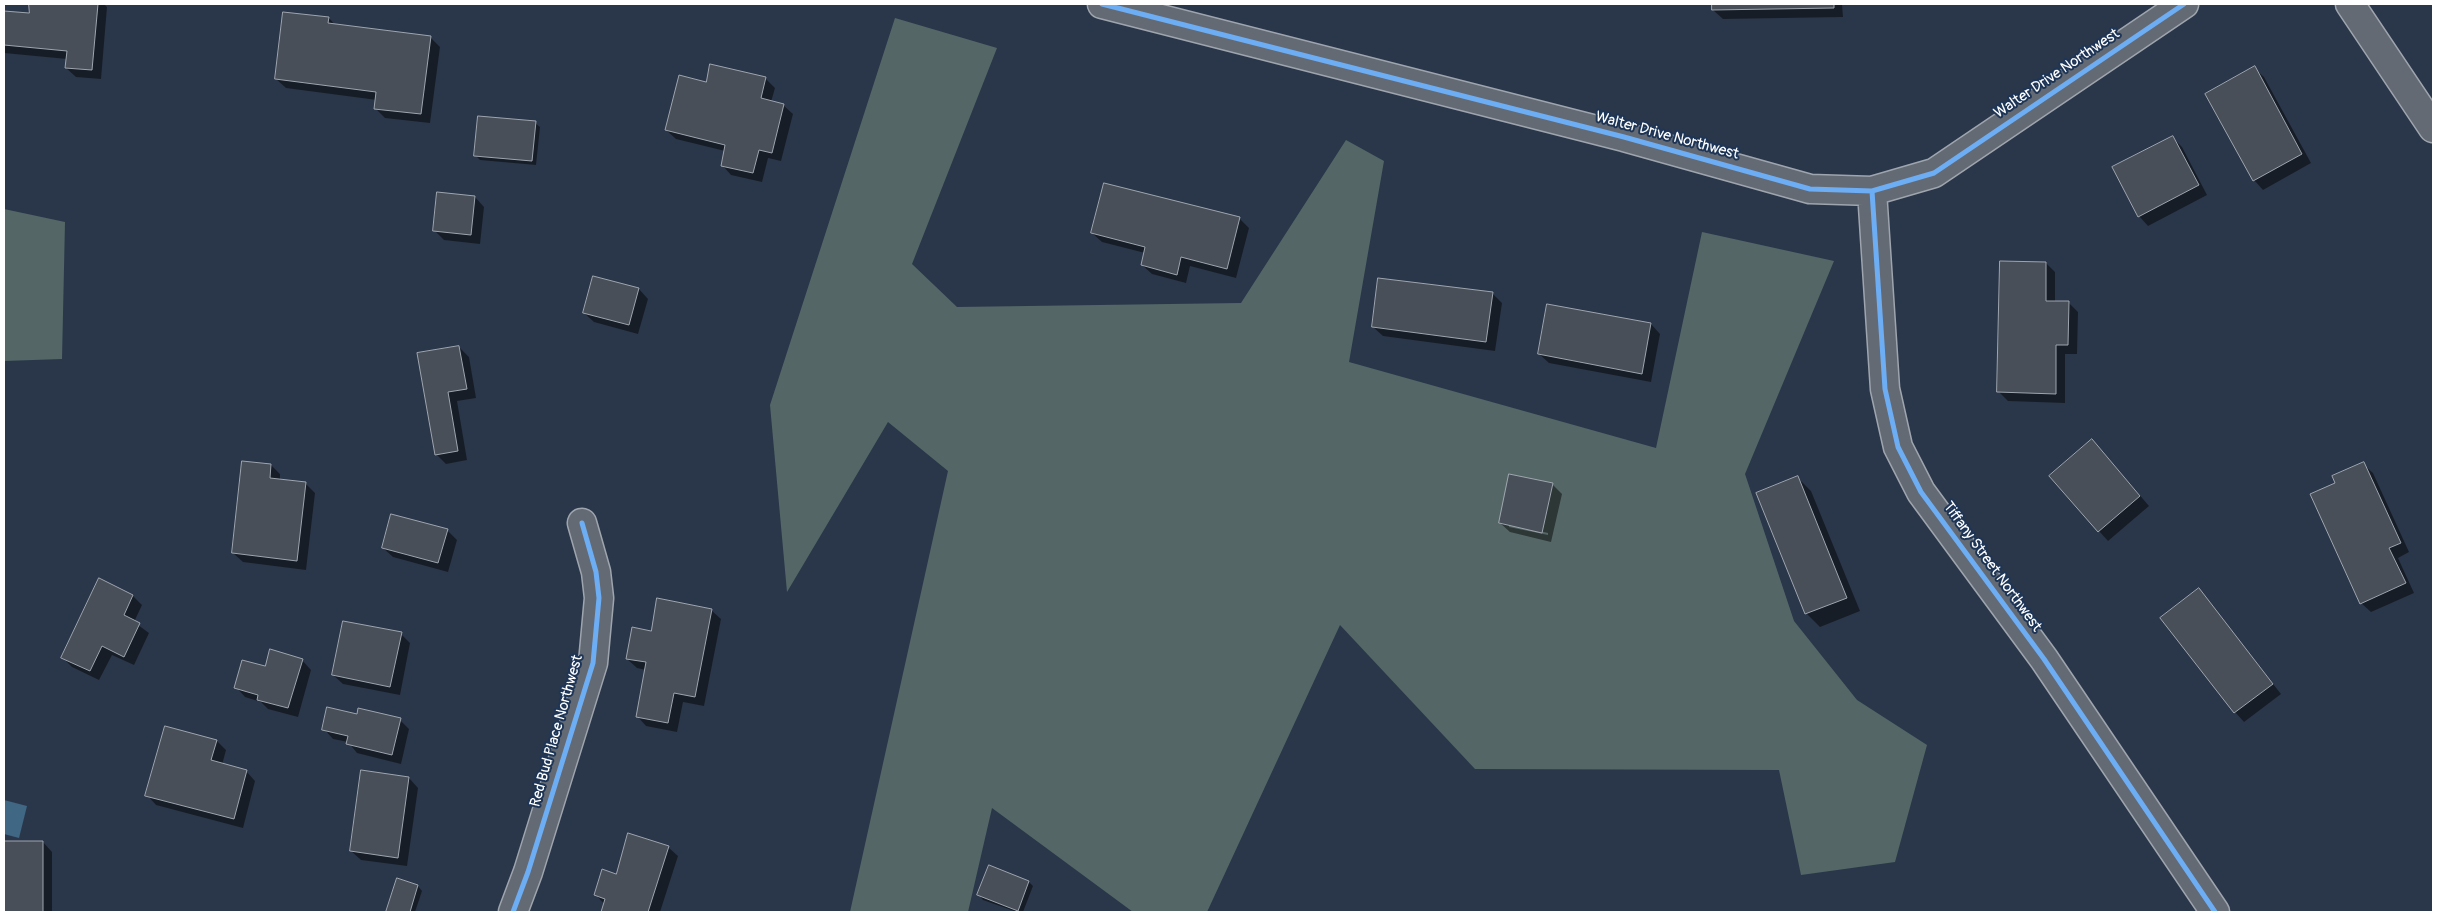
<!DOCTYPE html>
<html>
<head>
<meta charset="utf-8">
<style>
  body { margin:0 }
  #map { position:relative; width:2437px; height:916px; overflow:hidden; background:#2a374a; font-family:Pangolin,sans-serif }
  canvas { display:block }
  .frame { position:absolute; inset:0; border:5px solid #fff; pointer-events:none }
</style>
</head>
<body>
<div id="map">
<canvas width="2437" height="916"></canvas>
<div class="frame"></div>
</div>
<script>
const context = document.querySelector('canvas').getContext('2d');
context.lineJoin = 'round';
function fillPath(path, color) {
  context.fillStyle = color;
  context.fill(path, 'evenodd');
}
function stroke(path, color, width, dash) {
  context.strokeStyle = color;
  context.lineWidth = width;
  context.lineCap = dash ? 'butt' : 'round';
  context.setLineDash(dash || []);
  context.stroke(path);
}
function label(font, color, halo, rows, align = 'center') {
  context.font = font + ' Pangolin,sans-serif';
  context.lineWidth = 4;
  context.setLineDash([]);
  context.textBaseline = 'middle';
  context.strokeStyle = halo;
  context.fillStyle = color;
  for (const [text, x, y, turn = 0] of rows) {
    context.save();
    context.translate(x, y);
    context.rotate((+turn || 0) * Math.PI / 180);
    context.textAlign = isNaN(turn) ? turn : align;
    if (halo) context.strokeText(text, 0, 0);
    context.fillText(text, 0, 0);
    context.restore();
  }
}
const green = new Path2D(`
  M895,18L997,48L912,264L957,307L1241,303L1346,140L1384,161L1349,362L1656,448L1702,232L1834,261L1745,474L1794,621L1857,700L1927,745L1895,862L1801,875L1779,770L1475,769L1340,625L1207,912H1133L992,808L968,912H850L948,471L888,422L787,592L770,405Z
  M4,209L65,222L62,359L4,361Z`);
const water = new Path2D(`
  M4,800L27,806L19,838L4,834Z`);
const shadow = new Path2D(`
  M31,4H104L107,7L101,79L76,77L66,68L67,59L4,53V12L30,14Z
  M1713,4H1842L1843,17L1723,19L1713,10Z
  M329,18L336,26L430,37L440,47L430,123L385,118L375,108L377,100L286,88L276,79Z
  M2254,68L2264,77L2311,163L2263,190L2254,180Z
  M765,78L775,88L771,102L783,105L793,114L781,161L768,158L762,182L731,175L722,165L725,151L676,139L666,130Z
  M535,123L540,127L536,165L480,160L475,155Z
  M2173,138L2182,147L2207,195L2148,226L2139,216Z
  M475,197L484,207L480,244L444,240L434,230Z
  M1240,219L1249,228L1236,278L1190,266L1186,283L1152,274L1142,265L1145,253L1102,242L1092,233Z
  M2046,263L2055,272V302H2068L2078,312L2077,354H2065V403L2008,401L1999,392Z
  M594,277L639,289L648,299L638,334L594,322L584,313Z
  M1492,293L1502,303L1495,351L1383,336L1373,327Z
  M1651,324L1660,334L1651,382L1549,363L1539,354Z
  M459,347L469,357L476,398L457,401L467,460L446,464L436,454L418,354Z
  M2101,450L2149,506L2108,541L2099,531Z
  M2363,464L2373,473L2409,552L2398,558L2414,593L2371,612L2361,603L2336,483Z
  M271,465L280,474V480L305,483L315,493L306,570L243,562L233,553Z
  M1797,477L1811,491L1860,611L1820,627L1806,613Z
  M1552,484L1562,494L1551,542L1510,532L1500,523ZM1509,524L1548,533V535L1509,527Z
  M447,530L457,540L448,572L393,557L383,548Z
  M2199,590L2281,694L2244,722L2235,712Z
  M133,596L142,605L134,622L149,633L134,665L112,655L99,680L72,667L62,657Z
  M711,610L721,619L704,706L683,702L677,732L646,726L637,716L646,670L637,668L627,659L652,632Z
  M401,634L410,643L400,695L343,684L333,675Z
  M302,660L311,670L298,717L268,709L261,702L245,697L236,687L266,668Z
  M358,715L400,720L409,729L401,764L357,753L348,742L333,739L324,729Z
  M217,741L226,750L222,765L246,771L255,781L243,828L156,805L147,795Z
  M409,778L418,788L407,866L361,860L351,851Z
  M4,842H43L52,852V912H4Z
  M668,847L678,856L660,912H602L604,904L596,895L617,875Z
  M398,880L418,886L422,891L415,912H388Z
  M1029,882L1033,886L1023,912H1017L983,900L979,895Z`);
const building = new Path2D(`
  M29,4H98L92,70L65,68L67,51L4,45V11L29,13Z
  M1712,4H1834V8L1712,10Z
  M283,12L329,17L328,23L431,36L421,114L374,109L376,92L275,79Z
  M710,64L766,77L761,98L784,104L772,153L759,150L753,173L721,166L725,145L665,130L679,75L706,82Z
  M2255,66L2302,154L2253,181L2205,94Z
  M478,116L536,121L532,161L474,156Z
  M2173,136L2199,185L2138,217L2112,167Z
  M1104,183L1240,217L1227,269L1181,257L1177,275L1141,265L1145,247L1091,233Z
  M437,192L475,196L471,235L433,231Z
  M2000,261L2046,262V301H2069L2068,345H2056V394L1997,392Z
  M593,276L639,288L629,325L583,313Z
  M1378,278L1493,292L1486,342L1372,327Z
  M1547,304L1651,323L1642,374L1538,354Z
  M459,346L467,389L448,392L458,451L435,455L417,353Z
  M2092,439L2140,496L2098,532L2049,476Z
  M242,461L271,464L270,478L306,482L297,561L232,553Z
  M2364,462L2401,543L2389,548L2406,583L2360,604L2310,494L2335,483L2332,476Z
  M1509,474L1553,483L1542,533L1499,523Z
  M1798,476L1847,598L1805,614L1756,493Z
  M391,514L448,529L438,563L382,548Z
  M99,578L133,595L124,615L140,623L124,657L102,646L90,671L61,658Z
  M2199,588L2273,684L2234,713L2160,618Z
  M657,598L712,609L695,697L674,693L668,723L636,717L646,662L626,659L632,627L651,631Z
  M343,621L402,632L390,687L332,675Z
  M270,649L303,659L288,708L257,700L258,695L234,688L242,660L265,666Z
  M327,707L357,714L358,708L401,718L392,755L346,744L348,736L322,730Z
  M165,726L217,740L211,760L247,770L234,819L145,796Z
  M361,770L409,777L398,858L350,851Z
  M628,833L669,846L648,912H601L605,899L594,895L602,869L616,874Z
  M4,841H43V912H4Z
  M989,865L1029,881L1018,911L977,895Z
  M397,878L418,885L410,912H386Z`);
const minor = new Path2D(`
  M1102,4L1624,137L1810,189L1872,191L1934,173L2184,4
  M2350,4L2433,128
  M1872,191L1885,389L1898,447L1921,492L2044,659L2215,912
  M513,912L528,872L593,663L599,598L596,572L582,523`);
const cycleway = new Path2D(`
  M1102,4L1624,137L1810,189L1872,191L1934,173L2184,4
  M1872,191L1885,389L1898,447L1921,492L2044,659L2215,912
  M513,912L528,872L593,663L599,598L596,572L582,523`);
const streetNames = [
  ["Walter Drive Northwest",2057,74,-34],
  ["Walter Drive Northwest",1667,136,15],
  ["Tiffany Street Northwest",1992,567,54],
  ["Red Bud Place Northwest",557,731,-74]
];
fillPath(green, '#546766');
fillPath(water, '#406783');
fillPath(shadow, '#0007');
fillPath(building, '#484f58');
stroke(building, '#9fa5ae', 1);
stroke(minor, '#9fa5ae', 31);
stroke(minor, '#636a74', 28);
stroke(cycleway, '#6dadf4', 5);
label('15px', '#fff', '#1d3557', streetNames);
</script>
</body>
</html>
